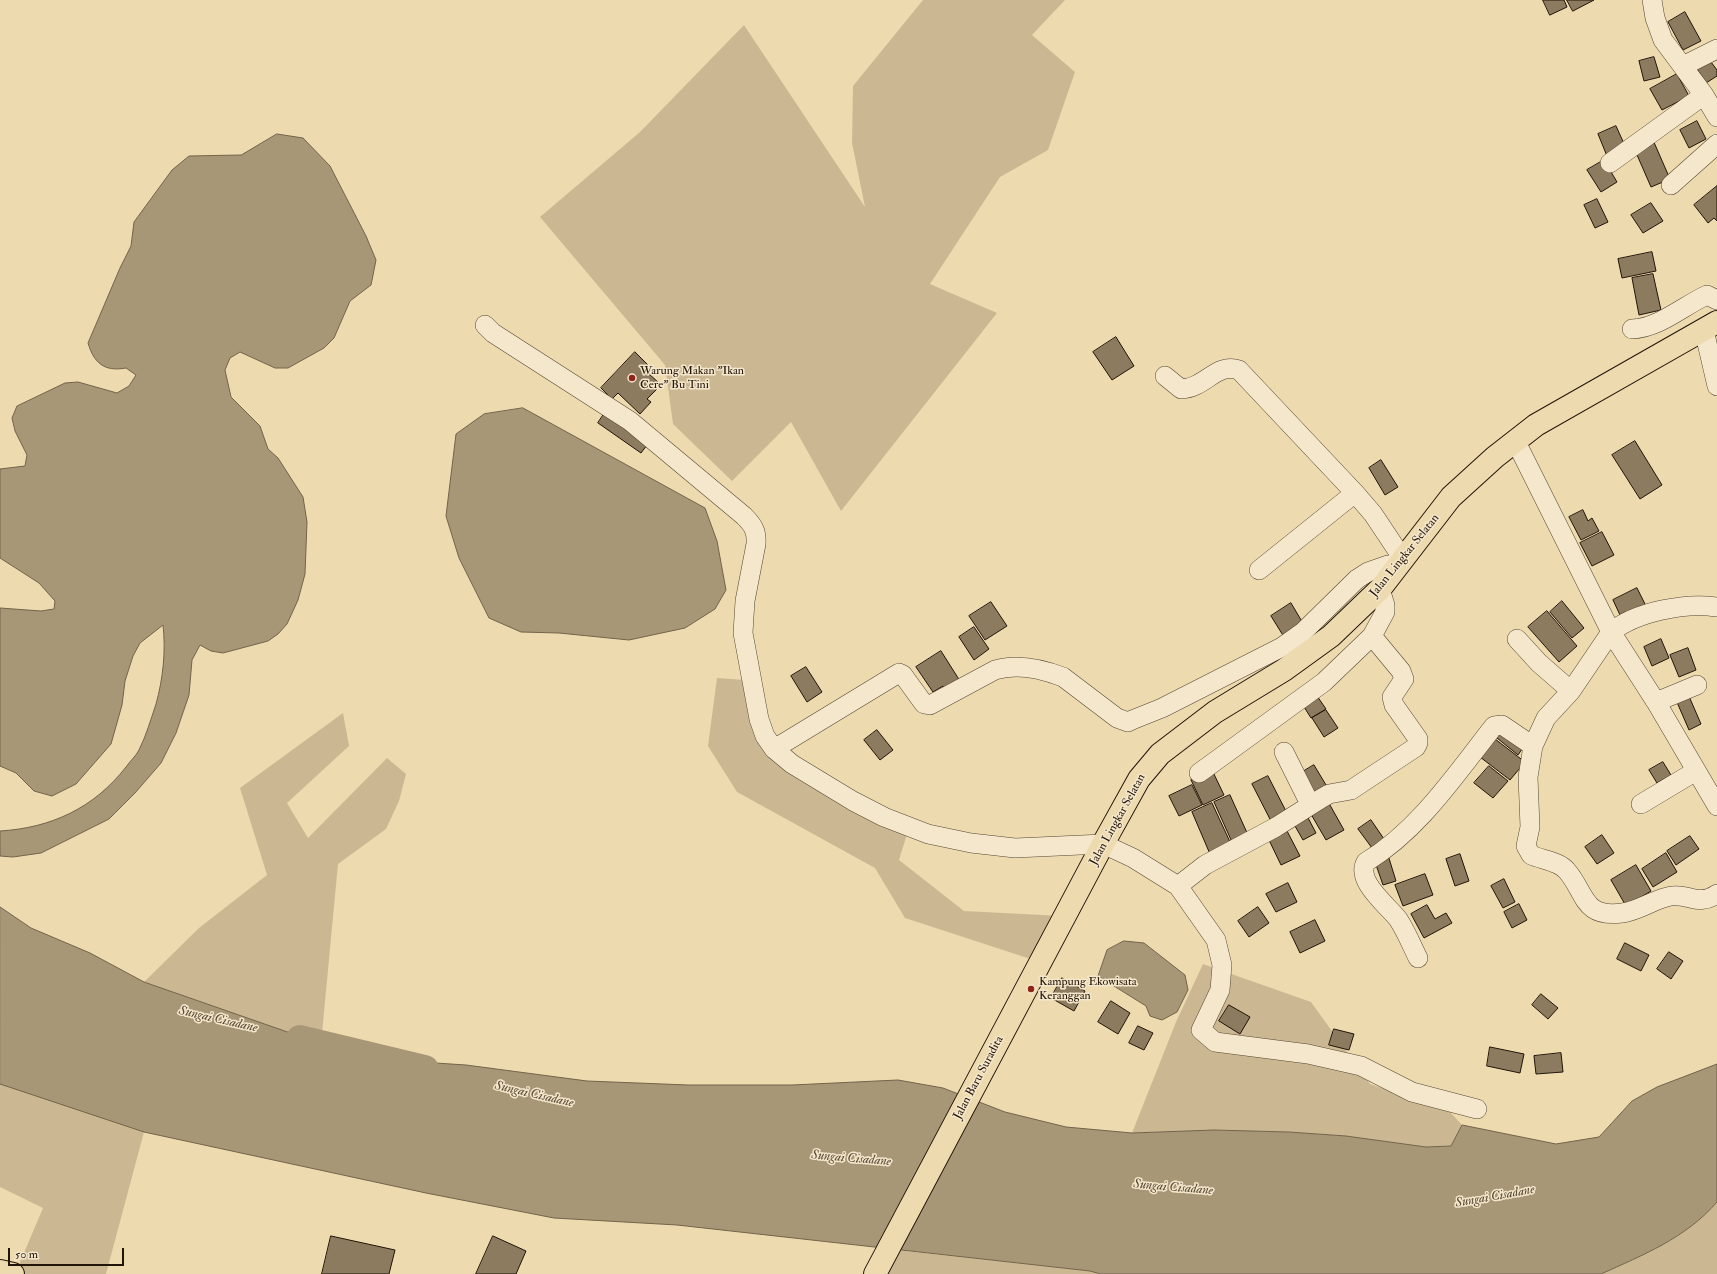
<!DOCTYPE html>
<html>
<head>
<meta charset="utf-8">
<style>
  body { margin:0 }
  #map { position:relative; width:1717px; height:1274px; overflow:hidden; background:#eedaaf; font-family:"IM FELL Double Pica",serif }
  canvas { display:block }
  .scale { position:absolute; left:8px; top:1248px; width:116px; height:18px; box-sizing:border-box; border:2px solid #211408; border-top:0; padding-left:5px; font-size:12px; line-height:14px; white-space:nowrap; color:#211408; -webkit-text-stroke:3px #f4e7cb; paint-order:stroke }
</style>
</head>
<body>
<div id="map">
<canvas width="1717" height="1274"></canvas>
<div class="scale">50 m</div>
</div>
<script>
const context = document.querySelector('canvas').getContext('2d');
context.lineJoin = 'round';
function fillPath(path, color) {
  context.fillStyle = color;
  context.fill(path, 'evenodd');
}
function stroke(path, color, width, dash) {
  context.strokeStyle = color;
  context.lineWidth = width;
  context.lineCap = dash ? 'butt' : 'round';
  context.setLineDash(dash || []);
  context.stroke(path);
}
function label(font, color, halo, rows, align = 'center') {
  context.font = font + ' "IM FELL Double Pica",serif';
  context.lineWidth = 3;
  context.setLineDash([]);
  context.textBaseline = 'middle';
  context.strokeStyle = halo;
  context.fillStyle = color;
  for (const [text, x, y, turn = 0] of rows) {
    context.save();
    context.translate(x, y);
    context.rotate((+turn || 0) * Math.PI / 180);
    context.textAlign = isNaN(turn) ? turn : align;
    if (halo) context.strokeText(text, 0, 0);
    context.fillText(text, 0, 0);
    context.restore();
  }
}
const green = new Path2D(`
  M923,0H1065L1032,35L1075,72L1048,150L1000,177L930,284L997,313L841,511L791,422L732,481L673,424L665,365L540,217L640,132L744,25L865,207L852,143L853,86Z
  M717,678L759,681L764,751L910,824L899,860L964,911L1062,916L1052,966L905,918L875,868L737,792L708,746Z
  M343,713L349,746L287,803L308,838L387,758L406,774L399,801L386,829L338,864L321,1044L144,982L199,928L267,875L240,788Z
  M1203,964L1311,1002L1370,1084L1450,1112L1462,1125L1451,1146L1426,1147L1346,1136L1289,1132L1214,1130L1132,1133L1176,1022Z
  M0,1081L144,1132L106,1274H15L43,1208L0,1187Z
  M1717,1202V1274H1601C1643,1255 1686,1238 1717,1202Z
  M887,1249L1090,1271L1101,1274H876Z`);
const water = new Path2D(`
  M277,134L303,138L330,166L366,236L376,260L371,285L350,301L334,338L324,348L288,368H275L240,352L230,358L225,370L231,397L260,426L268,449L278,458L303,497L307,522L305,574L298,600L287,624L278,634L268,641L223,653L211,651L200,645L192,660L189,695L176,733L161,763L135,793L109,819L41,853L13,857L0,856V831C51,828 94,808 126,767C130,761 136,756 139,750C146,736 151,719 156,704C163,679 166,651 163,625L140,643L133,656L125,681L122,705L111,744L76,784L52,796L34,791L16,773L0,766V608L41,611L54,609L55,601L39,583L0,558V469L25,466L27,455L15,431L12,418L17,406L65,383L78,382L117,393L129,386L136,375L126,368C104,372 94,363 88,343L120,268L131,246L134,222L172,170L189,156L241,155Z
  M523,408L705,508L717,541L726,590L715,609L685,628L629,640L559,633L521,632L489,618L459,558L446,516L456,434L484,414Z
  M0,907L31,928L90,953L144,982L319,1043L375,1059L466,1065L587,1081L688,1085H792L898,1080L943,1088L1005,1112L1066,1127L1132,1133L1214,1130L1289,1132L1346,1136L1426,1147L1451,1146L1462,1125L1556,1144L1599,1137L1632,1101L1657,1087L1717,1064V1202C1686,1238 1643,1255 1601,1274H1101L1090,1271L677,1225L554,1218L426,1193L144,1132L0,1084Z
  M1124,941L1144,943L1185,975L1188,990L1177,1012L1162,1020L1150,1016L1146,1006L1098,976L1107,950Z`);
const river = new Path2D(`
  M300,1039L425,1069`);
const building = new Path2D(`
  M1543,0H1564L1567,7L1550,15Z
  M1567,0H1594L1573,11Z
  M1685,12L1701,41L1683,50L1668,22Z
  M1654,57L1660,77L1644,81L1639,61Z
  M1708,58L1717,70V76L1706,83L1695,66Z
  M1677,74L1689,96L1662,110L1650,89Z
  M1697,121L1706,139L1689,148L1680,130Z
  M1616,126L1626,148L1607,156L1598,134Z
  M1653,140L1670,179L1651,187L1634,148Z
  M1604,160L1617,182L1601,192L1587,170Z
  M1717,186V221L1714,218L1708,223L1694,205Z
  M1597,199L1608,222L1595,228L1584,205Z
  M1651,203L1663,221L1643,233L1631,215Z
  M1652,252L1656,271L1622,278L1618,259Z
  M1653,274L1661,310L1639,315L1632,278Z
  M1116,337L1134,366L1112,380L1093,352Z
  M635,352L650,367L646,371L661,385L647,399L651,402L640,414L618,393L612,399L601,388Z
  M606,411L650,441L641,453L598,423Z
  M1635,441L1662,485L1640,499L1612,455Z
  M1381,460L1398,487L1385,495L1369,468Z
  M1583,510L1588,521L1592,518L1599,531L1581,540L1569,517Z
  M1602,532L1614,555L1592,566L1580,543Z
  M1637,588L1647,608L1628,618L1625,612L1620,615L1613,600Z
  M1562,601L1584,628L1572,638L1550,612Z
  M991,602L1007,626L985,640L969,616Z
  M1291,603L1304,625L1284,637L1271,616Z
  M1547,611L1577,646L1559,662L1528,627Z
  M974,627L989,649L974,660L959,637Z
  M1661,639L1669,658L1652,666L1644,647Z
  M1688,648L1696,670L1679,677L1670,655Z
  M941,651L960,681L945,690L943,686L933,692L916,667Z
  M806,667L822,692L807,702L791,676Z
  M1315,693L1326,709L1311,718L1301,702Z
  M1688,694L1701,724L1689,730L1676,700Z
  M1326,710L1338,728L1324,737L1312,718Z
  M1505,727L1526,743L1518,755L1497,738Z
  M877,730L893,750L880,760L864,740Z
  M1495,739L1525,762L1510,780L1480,757Z
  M1663,762L1671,775L1657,783L1649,770Z
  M1314,765L1326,785L1308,796L1296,776Z
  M1489,766L1508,781L1493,798L1474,783Z
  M1212,770L1224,795L1203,805L1191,780Z
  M1268,776L1289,817L1273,825L1252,784Z
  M1192,785L1202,805L1179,816L1169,796Z
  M1230,795L1248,835L1232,842L1214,802Z
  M1326,798L1344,830L1326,840L1308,809Z
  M1212,803L1231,844L1210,854L1192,812Z
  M1305,812L1316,833L1303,840L1291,819Z
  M1371,820L1384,839L1372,848L1358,829Z
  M1286,829L1300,856L1281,865L1268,838Z
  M1602,835L1614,853L1597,864L1585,847Z
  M1690,836L1699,849L1676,865L1667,851Z
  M1666,853L1677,872L1653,887L1642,869Z
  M1460,854L1469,881L1455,886L1446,859Z
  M1388,855L1396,881L1383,885L1374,859Z
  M1636,865L1651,891L1626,906L1611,880Z
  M1425,874L1433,895L1403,906L1395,885Z
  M1504,879L1515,902L1503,908L1491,886Z
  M1288,883L1297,902L1276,912L1266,894Z
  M1519,904L1527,920L1512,928L1504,912Z
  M1427,905L1435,919L1446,913L1452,923L1424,938L1411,914Z
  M1258,907L1269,923L1249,937L1238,921Z
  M1315,920L1325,941L1300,953L1290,932Z
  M1625,943L1649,955L1641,971L1617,959Z
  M1669,952L1683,961L1671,979L1657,969Z
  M1062,978L1085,991L1074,1011L1051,998Z
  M1541,994L1558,1008L1548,1019L1532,1005Z
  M1111,1001L1130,1013L1118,1034L1098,1022Z
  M1229,1005L1250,1017L1240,1034L1219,1021Z
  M1138,1026L1153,1033L1144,1050L1129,1043Z
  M1334,1029L1354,1034L1349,1050L1329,1045Z
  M1490,1047L1524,1054L1520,1073L1487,1066Z
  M1561,1053L1563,1072L1536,1074L1534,1056Z
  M331,1236L395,1250L389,1274H322Z
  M493,1236L526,1251L516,1274H476Z`);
const minor = new Path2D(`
  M1652,0L1655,18L1663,40L1704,95L1717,117
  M1683,66L1717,49
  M1610,163L1704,95
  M1671,185L1717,144
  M485,325L493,333L630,421L744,516C753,525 757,531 756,544L745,601L743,633L759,719L765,736L774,749L792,764L853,801L884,817L928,834L971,843L1015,848L1103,844L1133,858L1178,886L1216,940L1222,965L1220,990L1201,1030L1215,1042L1308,1054L1361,1066L1412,1092L1477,1109
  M1632,329C1659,328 1683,306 1707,295L1717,300
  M1704,330L1717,386
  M1165,376L1181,389C1206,388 1216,362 1239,370L1355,493L1373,514L1403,559
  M1515,440L1611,632L1656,702L1717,806
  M1259,570L1355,493
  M1517,639L1539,663L1571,691
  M1656,702L1697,685
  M1533,746L1528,777L1530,827L1526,846L1531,855C1542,860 1559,861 1567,871C1586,893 1582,918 1622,913C1639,911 1654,899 1671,896C1689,893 1698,907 1717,894
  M774,749L899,673L903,675L924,704L930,705L995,670C1017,663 1042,669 1063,677L1117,718L1128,722L1132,720L1162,708L1282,647L1303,632L1357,579L1368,572L1388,565L1399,566
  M1284,752L1310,804
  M1199,773L1324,682L1372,636L1385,612V605L1380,589
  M1641,804L1696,771
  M1178,886L1205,865L1276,827L1322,798L1329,794L1351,790L1357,786L1416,747L1418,743V739L1394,705L1392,697L1404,679L1401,671L1372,636
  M1418,958C1412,946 1406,931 1398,919C1388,906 1355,881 1366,862C1419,830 1456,774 1494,726L1502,725L1533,746L1546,718L1571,691L1611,632C1636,612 1685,602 1717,607`);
const major = new Path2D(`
  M0,1271L13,1274
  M875,1274L1103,844L1139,779L1160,754L1215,712L1284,670L1331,636L1380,589L1451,497L1495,457L1536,425L1717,322`);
const markers = [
  [632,378,4,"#8f2418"],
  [1031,989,4,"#8f2418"]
];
const poiNames = [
  ["Warung Makan \"Ikan",640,371],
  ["Cere\" Bu Tini",640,385],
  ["Kampung Ekowisata",1039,982],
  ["Keranggan",1039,996]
];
const streetNames = [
  ["Jalan Lingkar Selatan",1405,556,-51],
  ["Jalan Lingkar Selatan",1118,820,-61],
  ["Jalan Baru Suradita",979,1078,-62]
];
const waterNames = [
  ["Sungai Cisadane",218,1020,13],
  ["Sungai Cisadane",534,1095,13],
  ["Sungai Cisadane",851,1159,5],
  ["Sungai Cisadane",1173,1188,5],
  ["Sungai Cisadane",1495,1197,-10]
];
fillPath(green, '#cbb893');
fillPath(water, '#a89776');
stroke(water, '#72634a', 1);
stroke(river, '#a89776', 28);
fillPath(building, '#8c7b5f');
stroke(building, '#211408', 1);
stroke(minor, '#544632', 20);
stroke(major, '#211408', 24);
stroke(minor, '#f4e7cb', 19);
stroke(major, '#eedaaf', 22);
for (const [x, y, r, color] of markers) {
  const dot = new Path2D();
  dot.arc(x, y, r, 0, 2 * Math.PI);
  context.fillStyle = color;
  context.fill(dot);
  stroke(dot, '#f4e7cb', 1.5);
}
label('12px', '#211408', '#f4e7cb', poiNames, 'left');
label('12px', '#211408', '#f4e7cb', streetNames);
label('italic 13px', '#574834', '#f4e7cb', waterNames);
</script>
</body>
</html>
